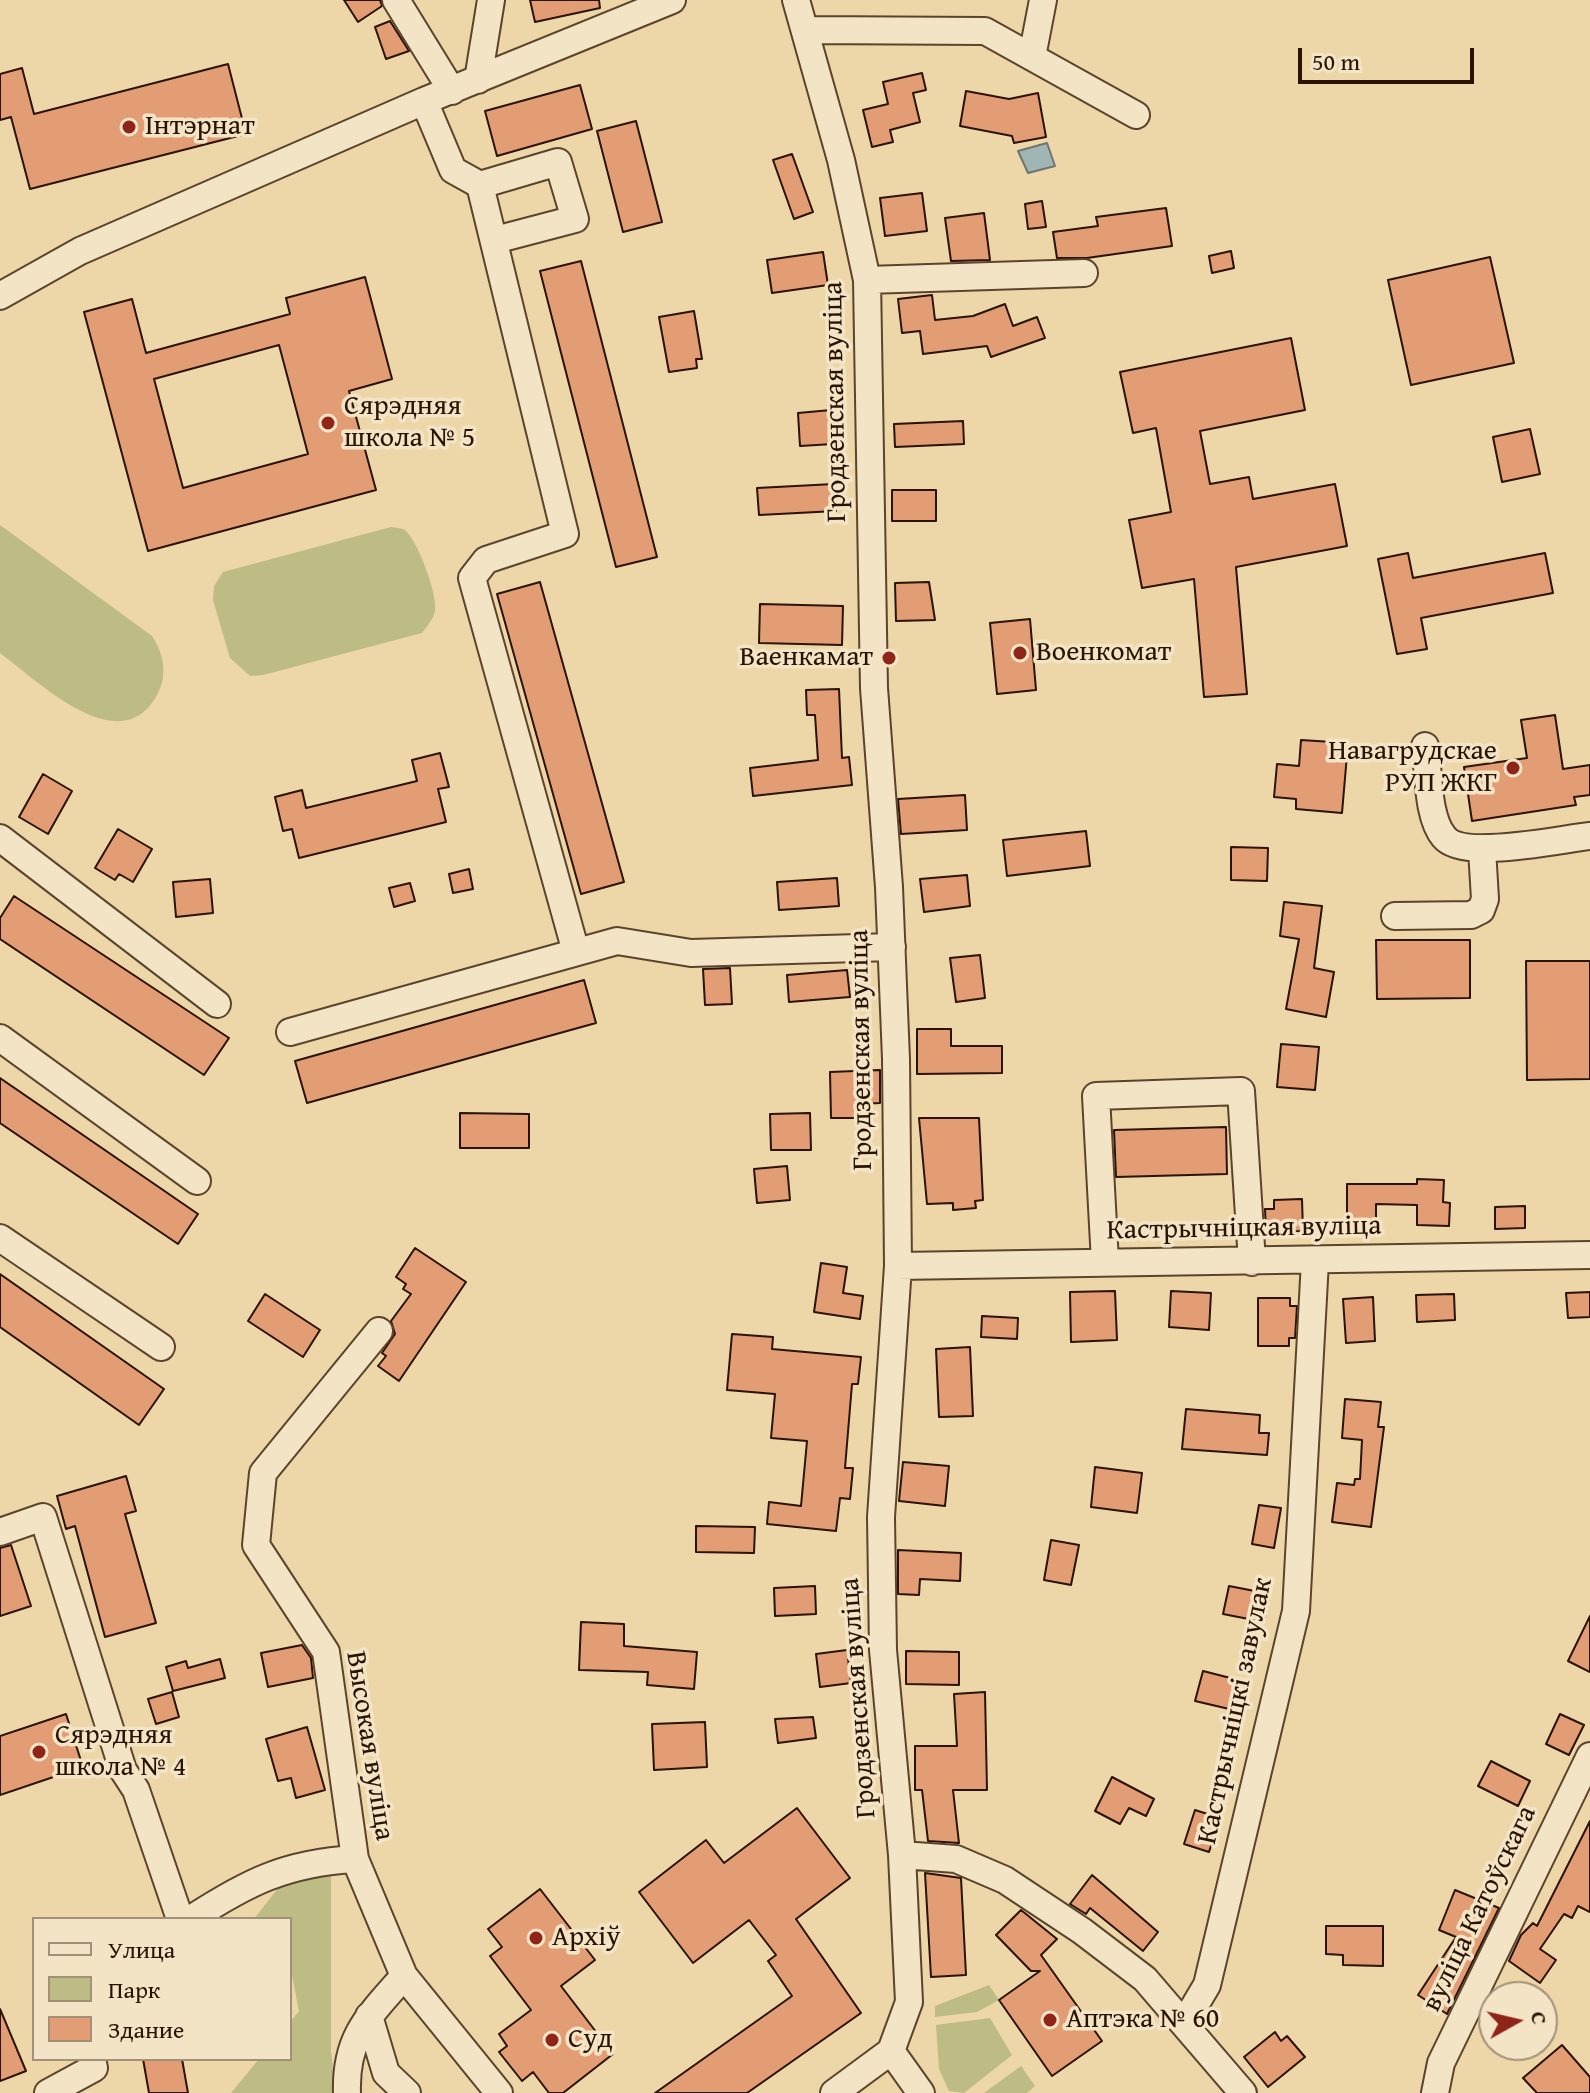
<!DOCTYPE html>
<html>
<head>
<meta charset="utf-8">
<style>
  body { margin:0 }
  #map { position:relative; width:1590px; height:2093px; overflow:hidden; background:#edd6a8; font-family:"Gentium Book Plus",serif }
  canvas { display:block }
  .legend { position:absolute; left:32px; top:1917px; width:260px; height:144px; box-sizing:border-box; background:#f3e4c6; border:2px solid #a39078; margin:0; padding:10px 14px; list-style:none; font-size:24px; color:#2a1303 }
  .legend li { display:flex; align-items:center; gap:16px; height:40px }
  .legend b { width:40px; border:2px solid #a39078 }
  .north { position:absolute; left:1478px; top:1981px; width:80px; height:80px; box-sizing:border-box; background:#f3e4c6; border:2px solid #a39078; border-radius:50%; rotate:82deg; font-size:22px; font-weight:700; line-height:32px; text-align:center; color:#2a1303 }
  .north::after { content:''; display:block; margin:auto; width:28px; height:36px; background:#8f2418; clip-path:polygon(50% 0,100% 100%,50% 72%,0 100%) }
  .scale { position:absolute; left:1298px; top:48px; width:176px; height:36px; box-sizing:border-box; border:4px solid #2a1303; border-top:0; padding-left:10px; font-size:24px; line-height:28px; white-space:nowrap; color:#2a1303; -webkit-text-stroke:6px #f3e4c6; paint-order:stroke }
</style>
</head>
<body>
<div id="map">
<canvas width="1590" height="2093"></canvas>
<ul class="legend">
<li><b style="height:10px;background:#f3e4c6"></b>Улица</li>
<li><b style="height:22px;background:#bdbc84"></b>Парк</li>
<li><b style="height:22px;background:#e29d74"></b>Здание</li>
</ul>
<div class="north">С</div>
<div class="scale">50 m</div>
</div>
<script>
const context = document.querySelector('canvas').getContext('2d');
context.lineJoin = 'round';
function fillPath(path, color) {
  context.fillStyle = color;
  context.fill(path, 'evenodd');
}
function stroke(path, color, width, dash) {
  context.strokeStyle = color;
  context.lineWidth = width;
  context.lineCap = dash ? 'butt' : 'round';
  context.setLineDash(dash || []);
  context.stroke(path);
}
function label(font, color, halo, rows, align = 'center') {
  context.font = font + ' "Gentium Book Plus",serif';
  context.lineWidth = 7;
  context.setLineDash([]);
  context.textBaseline = 'middle';
  context.strokeStyle = halo;
  context.fillStyle = color;
  for (const [text, x, y, turn = 0] of rows) {
    context.save();
    context.translate(x, y);
    context.rotate((+turn || 0) * Math.PI / 180);
    context.textAlign = isNaN(turn) ? turn : align;
    if (halo) context.strokeText(text, 0, 0);
    context.fillText(text, 0, 0);
    context.restore();
  }
}
const green = new Path2D(`
  M0,525L152,636C164,654 168,675 157,695C120,763 37,680 0,653Z
  M391,527L404,529C417,539 438,594 435,611C433,620 427,626 422,633L263,675L250,676L230,658L213,600L214,586L223,572Z
  M331,1870V2052L336,2093H231L259,2059H290V2022L299,2011L290,1965V1919H254L278,1888Z
  M989,1985L999,2000L977,2012L935,2017V2006Z
  M990,2018L1012,2055L964,2093L949,2091L939,2069L936,2025Z
  M1021,2066L1035,2086L1027,2093H984Z`);
const water = new Path2D(`
  M1047,143L1055,166L1028,173L1018,151Z`);
const building = new Path2D(`
  M344,0H380L382,6L358,22Z
  M530,0H599L600,8L535,22Z
  M390,21L409,51L386,59L375,27Z
  M228,64L246,134L30,189L11,117L0,120V74L22,68L34,114Z
  M922,73L926,90L913,93L920,122L890,130L893,142L872,147L863,110L888,104L883,82Z
  M580,85L592,129L497,156L485,111Z
  M966,91L1009,99L1038,93L1046,137L1014,143L1012,136L960,126Z
  M636,121L662,222L623,232L597,131Z
  M792,154L813,212L794,219L773,160Z
  M922,193L927,231L885,236L880,198Z
  M1042,201L1046,227L1028,229L1025,204Z
  M1166,208L1172,246L1087,258H1057L1053,232L1098,226L1096,217Z
  M984,213L990,260L951,261L945,218Z
  M1231,251L1234,268L1212,273L1209,256Z
  M823,252L828,285L772,293L767,260Z
  M1490,257L1514,363L1411,385L1388,280Z
  M581,261L657,557L616,567L540,271Z
  M365,277L392,379L349,391L376,490L148,551L84,312L132,299L146,353L290,314L286,298ZM279,345L308,454L183,488L154,379Z
  M932,295L935,320L973,316L1005,304L1013,326L1037,317L1045,338L991,357L987,346L923,354L920,331L902,333L898,299Z
  M694,311L702,359H696L697,368L669,372L659,317Z
  M1291,338L1305,410L1200,431L1210,484L1249,477L1253,499L1335,484L1347,546L1236,567L1247,694L1204,697L1194,579L1142,588L1129,520L1171,512L1156,428L1133,433L1120,372Z
  M831,410L833,444L800,446L798,413Z
  M963,421L964,444L895,447L894,424Z
  M1530,429L1540,474L1502,482L1493,437Z
  M834,484L836,511L759,515L757,488Z
  M892,490H936V521H892Z
  M1408,553L1413,578L1545,553L1553,593L1421,618L1427,649L1397,654L1378,559Z
  M540,582L624,882L581,894L497,594Z
  M929,582L935,620L896,621L895,583Z
  M760,604L843,606L842,645L759,643Z
  M1030,619L1036,690L997,694L990,623Z
  M839,689L842,758L849,757L852,785L753,796L750,768L818,760L815,715H807L806,690Z
  M1555,715L1563,769L1590,765V795L1574,797L1576,805L1472,821L1464,767L1527,758L1521,720Z
  M1301,740L1348,743L1342,813L1296,809V799L1274,797L1277,764L1299,766Z
  M440,753L449,787L438,789L446,822L299,858L292,829L283,831L275,797L302,790L306,808L417,781L412,760Z
  M43,774L72,791L48,834L19,817Z
  M965,795L967,830L901,834L898,799Z
  M118,829L152,849L133,882L119,874L115,880L95,868Z
  M1086,831L1090,866L1007,876L1003,840Z
  M1231,847L1268,848L1267,881L1231,880Z
  M469,869L473,889L453,893L449,874Z
  M967,875L970,906L924,912L920,879Z
  M837,878L839,906L779,910L777,882Z
  M210,879L213,913L176,917L173,882Z
  M410,883L415,901L394,907L389,888Z
  M14,896L229,1038L204,1075L0,939V918Z
  M1284,902L1322,906L1314,968L1334,972L1326,1017L1286,1009L1299,939L1280,936Z
  M1376,940H1470V998L1377,999Z
  M980,955L985,998L956,1002L950,958Z
  M1526,961H1590V1079L1527,1080Z
  M730,968L732,1004L705,1005L703,969Z
  M847,970L850,997L789,1002L787,975Z
  M584,980L596,1023L307,1103L295,1061Z
  M917,1029H951V1046H1002V1073L917,1074Z
  M1281,1044L1319,1047L1315,1090L1277,1087Z
  M880,1070V1103L861,1104V1118H831L830,1072Z
  M0,1078L198,1214L178,1244L0,1123Z
  M460,1113L529,1114V1148H460Z
  M810,1113L811,1150H771L770,1114Z
  M919,1118H979L983,1200L975,1201L976,1208L953,1210V1203L927,1204Z
  M1226,1127L1227,1174L1116,1177L1114,1130Z
  M787,1166L790,1200L757,1203L754,1169Z
  M1417,1179L1444,1180L1443,1202L1450,1203L1449,1226L1417,1225V1205L1376,1204V1227L1347,1228V1184H1417Z
  M1302,1199L1303,1231L1266,1232L1265,1209H1274V1200Z
  M1525,1206V1228L1495,1229V1207Z
  M415,1248L466,1282L399,1381L378,1366L386,1356L382,1353L395,1334L391,1321L411,1294L403,1289L406,1284L396,1277Z
  M821,1263L847,1267L843,1293L863,1296L860,1319L814,1312Z
  M0,1274L164,1389L139,1425L0,1327Z
  M1115,1291L1117,1340L1071,1342L1070,1292Z
  M1171,1291L1211,1293L1209,1330L1169,1327Z
  M1590,1292V1317L1568,1318L1566,1293Z
  M265,1294L320,1330L303,1357L248,1321Z
  M1454,1294L1455,1320L1417,1322L1416,1295Z
  M1373,1297L1375,1341L1346,1343L1343,1299Z
  M1258,1298H1290V1306H1297L1295,1338H1289V1346H1258Z
  M982,1316L1018,1318L1017,1339L981,1337Z
  M732,1334L773,1337L772,1349L861,1357L858,1384H852L845,1468H853L850,1499L840,1498L836,1531L767,1524L769,1502L801,1506L807,1441L771,1438L775,1394L727,1390Z
  M970,1347L973,1416L939,1417L936,1349Z
  M1345,1399L1381,1402L1378,1427H1384L1371,1527L1332,1522L1337,1483L1354,1485L1355,1479H1360L1362,1440L1342,1438Z
  M1186,1409L1260,1415L1259,1433H1269L1267,1455L1182,1449Z
  M903,1462L949,1466L945,1506L899,1501Z
  M1095,1467L1142,1473L1137,1513L1091,1507Z
  M126,1476L136,1511L125,1514L156,1623L105,1637L75,1526L66,1529L57,1496Z
  M1259,1505L1281,1508L1274,1548L1252,1544Z
  M696,1526L755,1527L754,1553L696,1552Z
  M1051,1540L1079,1545L1071,1585L1044,1580Z
  M11,1545L31,1606L0,1616V1548Z
  M898,1550L961,1553L960,1581L920,1579L919,1595L898,1594Z
  M815,1586L816,1614L775,1616L774,1588Z
  M1229,1586L1270,1594L1264,1622L1223,1614Z
  M1590,1616V1672L1568,1661Z
  M581,1622L624,1624V1646L697,1652L694,1689L647,1685L648,1672L579,1670Z
  M302,1645L311,1658L313,1678L268,1687L261,1653Z
  M847,1650L851,1683L820,1687L816,1654Z
  M906,1651L959,1652V1685L906,1684Z
  M220,1659L225,1678L173,1691L166,1667L186,1661L188,1668Z
  M1203,1671L1250,1683L1242,1712L1195,1701Z
  M172,1692L179,1717L156,1724L148,1699Z
  M985,1692L987,1790H953L959,1843L928,1841L922,1790H915V1746H957L954,1694Z
  M66,1714L83,1767L0,1795V1736Z
  M1560,1714L1584,1725L1569,1755L1546,1744Z
  M813,1717L816,1738L778,1743L775,1719Z
  M705,1722L707,1767L654,1770L652,1724Z
  M307,1727L325,1790L296,1798L291,1778L278,1781L266,1739Z
  M1491,1761L1530,1781L1518,1806L1478,1786Z
  M1112,1777L1154,1799L1146,1816L1129,1808L1120,1824L1095,1811Z
  M797,1808L850,1878L796,1919L861,2013L747,2093H655L792,1996L768,1961L776,1955L749,1920L693,1963L639,1892L706,1840L724,1863Z
  M1195,1810L1220,1818L1209,1852L1184,1844Z
  M1590,1821V1912L1578,1906L1572,1918L1564,1914L1540,1949L1556,1960L1540,1983L1509,1961L1521,1935L1533,1923L1537,1926Z
  M925,1873L961,1878L966,1975L931,1977Z
  M1092,1875L1158,1932L1143,1951L1090,1908L1086,1914L1070,1904Z
  M540,1889L595,1960L561,1986L613,2054L563,2093H549L533,2072L522,2081L499,2052L507,2046L499,2034L531,2010L490,1956L502,1947L488,1929Z
  M1455,1890L1499,1908L1447,2014L1418,1995L1456,1937L1439,1930Z
  M1021,1910L1057,1939L1041,1955L1102,2041L1052,2076L999,2000L1040,1971H1031L996,1935Z
  M1326,1926H1383V1966L1343,1965V1955L1326,1954Z
  M0,2009L26,2071L0,2081Z
  M1275,2032L1281,2041L1287,2036L1305,2057L1268,2087L1244,2057Z
  M1562,2045L1590,2077V2093H1537L1523,2078Z
  M143,2059H182L188,2093H149Z`);
const minor = new Path2D(`
  M396,0L452,91
  M796,0L841,160L867,280L874,688L889,887L896,1059L898,1266L881,1517L883,1650L902,1855L909,2002L891,2051
  M806,30L985,31L1136,115
  M1032,57L1043,0
  M478,80L491,0
  M424,101L453,170L480,185L565,534L486,560L472,578L576,952
  M480,185L558,162L575,219L495,240
  M867,280L1084,273
  M0,296L80,251L424,101L672,0
  M1425,746C1429,772 1427,817 1444,837C1463,861 1560,839 1590,836
  M0,838L217,1004
  M1395,916L1471,915L1481,910L1485,899L1482,849
  M290,1032L617,941L691,953L892,947
  M0,1038L197,1181
  M0,1238L161,1347
  M1105,1262L1096,1096L1241,1091L1252,1262
  M898,1266L1590,1255
  M379,1331L263,1473L256,1545L326,1652L355,1859L404,1976L499,2093
  M0,1532L43,1517L123,1770L136,1790L180,1919
  M902,1855L956,1859L1005,1880L1082,1931L1145,1979L1243,2093
  M191,1919C248,1882 286,1863 355,1859
  M369,2016L386,2073L407,2093
  M1185,2022L1207,1985L1296,1611L1315,1261
  M891,2051L921,2093
  M48,2093L94,2068L92,2059
  M347,2093C345,2037 369,2016 404,1976
  M834,2093L891,2051
  M1435,2093L1441,2063L1590,1756`);
const markers = [
  [129,127,8,"#8f2418"],
  [328,423,8,"#8f2418"],
  [1020,653,8,"#8f2418"],
  [889,658,8,"#8f2418"],
  [1513,768,8,"#8f2418"],
  [39,1752,8,"#8f2418"],
  [536,1938,8,"#8f2418"],
  [1050,2020,8,"#8f2418"],
  [552,2040,8,"#8f2418"]
];
const poiNames = [
  ["Інтэрнат",145,127],
  ["Сярэдняя",344,407],
  ["школа № 5",344,439],
  ["Военкомат",1036,653],
  ["Ваенкамат",873,658,"right"],
  ["Навагрудскае",1497,752,"right"],
  ["РУП ЖКГ",1497,784,"right"],
  ["Сярэдняя",55,1736],
  ["школа № 4",55,1768],
  ["Архіў",552,1938],
  ["Аптэка № 60",1066,2020],
  ["Суд",568,2040]
];
const streetNames = [
  ["Гродзенская вуліца",836,402,-91],
  ["Гродзенская вуліца",862,1050,-91],
  ["Кастрычніцкая вуліца",1244,1229,-1],
  ["Гродзенская вуліца",859,1698,-94],
  ["Кастрычніцкі завулак",1236,1711,-78],
  ["Высокая вуліца",369,1746,81],
  ["вуліца Катоўскага",1480,1909,-64]
];
fillPath(green, '#bdbc84');
fillPath(water, '#a0b6b5');
stroke(water, '#71756e', 2);
fillPath(building, '#e29d74');
stroke(building, '#2a1303', 2);
stroke(minor, '#5b442c', 30);
stroke(minor, '#f3e4c6', 26);
for (const [x, y, r, color] of markers) {
  const dot = new Path2D();
  dot.arc(x, y, r, 0, 2 * Math.PI);
  context.fillStyle = color;
  context.fill(dot);
  stroke(dot, '#f3e4c6', 3);
}
label('28px', '#2a1303', '#f3e4c6', poiNames, 'left');
label('28px', '#2a1303', '#f3e4c6', streetNames);
</script>
</body>
</html>
